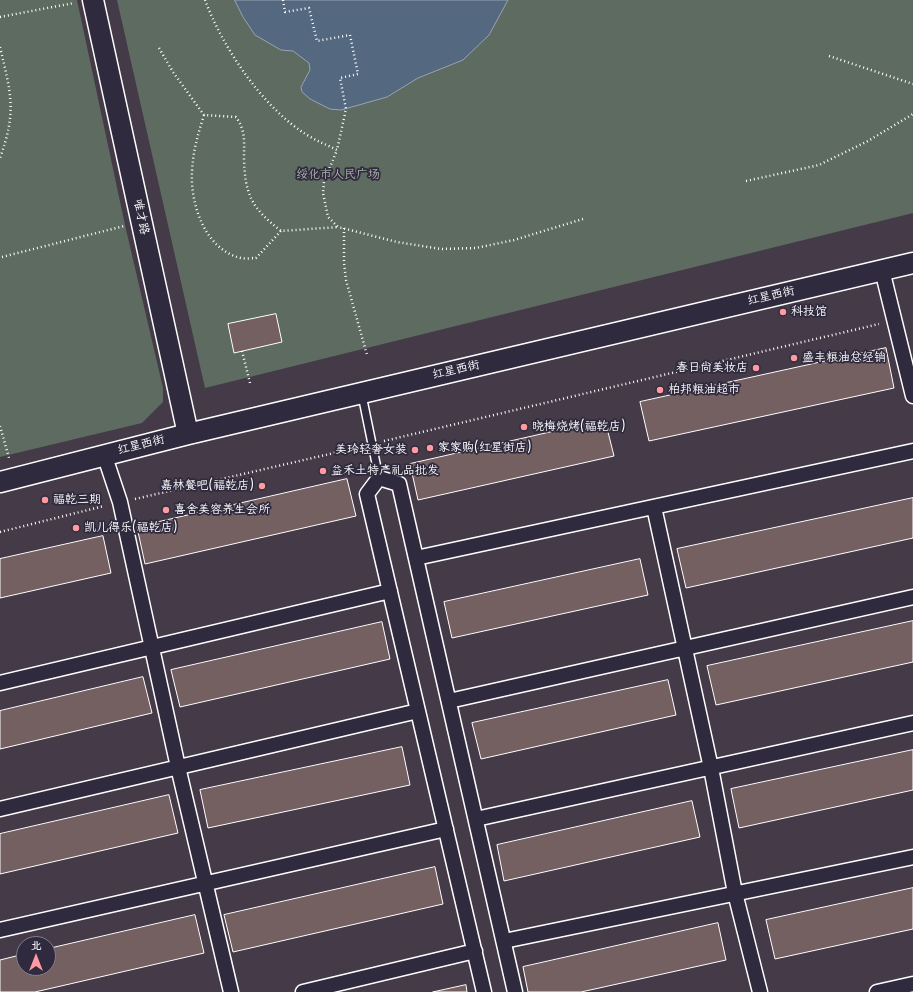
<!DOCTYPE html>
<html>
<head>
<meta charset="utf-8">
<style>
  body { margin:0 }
  #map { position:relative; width:913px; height:992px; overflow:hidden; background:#443a48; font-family:"Playpen Sans","LXGW WenKai TC",sans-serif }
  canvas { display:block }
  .north { position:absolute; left:16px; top:936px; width:40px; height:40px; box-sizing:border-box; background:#2f2a3d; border:1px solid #827f8b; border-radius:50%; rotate:0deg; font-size:11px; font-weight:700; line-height:16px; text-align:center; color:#fff }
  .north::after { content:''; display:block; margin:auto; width:14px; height:18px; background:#ff9aa2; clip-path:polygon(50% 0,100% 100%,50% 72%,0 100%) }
</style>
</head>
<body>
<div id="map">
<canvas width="913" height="992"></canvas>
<div class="north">北</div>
</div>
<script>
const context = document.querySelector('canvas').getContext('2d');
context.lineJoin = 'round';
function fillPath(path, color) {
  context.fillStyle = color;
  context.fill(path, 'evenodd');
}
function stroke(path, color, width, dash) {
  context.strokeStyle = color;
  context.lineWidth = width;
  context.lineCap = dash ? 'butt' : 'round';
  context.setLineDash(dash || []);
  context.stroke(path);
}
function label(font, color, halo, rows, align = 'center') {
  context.font = font + ' "Playpen Sans","LXGW WenKai TC",sans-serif';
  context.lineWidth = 3.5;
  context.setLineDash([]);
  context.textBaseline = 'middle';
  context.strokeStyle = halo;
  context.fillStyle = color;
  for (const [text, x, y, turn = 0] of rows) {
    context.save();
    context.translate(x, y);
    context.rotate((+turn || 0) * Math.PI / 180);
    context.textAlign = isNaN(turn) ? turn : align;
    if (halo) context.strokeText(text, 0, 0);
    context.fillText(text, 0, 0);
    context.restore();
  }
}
const green = new Path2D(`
  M0,0H77L125,225L163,388V402L142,423L0,457Z
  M117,0H913V213L205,388Z`);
const water = new Path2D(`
  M235,0H508L489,35L463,60L418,78L387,97L341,110L330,109L310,99L302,92L301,87L310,70L309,63L293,51L281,50L255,35L243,17Z`);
const building = new Path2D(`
  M276,314L282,342L234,353L228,324Z
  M886,348L894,388L649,441L640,402Z
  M605,420L614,456L418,500L410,464Z
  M347,479L356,516L145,564L137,527Z
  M913,498V538L686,588L677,549Z
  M103,536L111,573L0,598V559Z
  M640,559L648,595L452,638L444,602Z
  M913,621V662L716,705L707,666Z
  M382,622L390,659L180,707L171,670Z
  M143,677L152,713L0,749V711Z
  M668,680L676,715L481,759L472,723Z
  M402,747L410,785L208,828L200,790Z
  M913,750V790L739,828L731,789Z
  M169,795L178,833L0,874V834Z
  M692,801L700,837L504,881L497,845Z
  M435,867L443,904L233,952L224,915Z
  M913,888V929L775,959L766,920Z
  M195,915L204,953L35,992H0V960L24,954V968H48V949Z
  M718,923L726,960L581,992H528L523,967Z
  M466,985L467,992H433Z`);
const path = new Path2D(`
  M205,0C223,48 263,108 307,135C317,141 327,145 337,150L324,182L323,193L328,217L338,227L397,242L441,249L476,248L514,240L583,219
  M283,0L285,12L309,8L317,41L350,35L358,74L340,78L346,109L337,150
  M0,17L74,3
  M0,47C11,94 17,111 0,158
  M159,48L173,72L204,115L236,117C246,131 244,143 244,158C245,196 252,208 281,231L338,227
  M829,56L913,84
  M204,115C198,134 193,151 192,171C190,204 205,250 241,258C246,259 252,258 256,258L281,231
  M746,181L819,165L868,141L913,114
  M344,228V263L346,280L367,355
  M2,257L124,226
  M242,351L250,383
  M0,426L9,458
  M384,441L879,324
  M135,499L360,447
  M0,532L104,506`);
const lane = new Path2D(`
  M362,395L379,478`);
const street = new Path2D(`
  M882,270L913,396
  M104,454L120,502L178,767L231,992
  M654,507L711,768L735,893L760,992
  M416,558L913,451
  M0,683L390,591
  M449,701L913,597
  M0,809L418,711
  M476,819L913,723
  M0,930L446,829
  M504,941L913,857
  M303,992L475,951
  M484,992L367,494L379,478L399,484L515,992
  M877,992L913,984`);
const secondary = new Path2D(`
  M93,0L188,434
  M0,482L188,434L913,263`);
const markers = [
  [783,312,4,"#ff9aa2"],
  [794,358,4,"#ff9aa2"],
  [756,368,4,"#ff9aa2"],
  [660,390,4,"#ff9aa2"],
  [524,427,4,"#ff9aa2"],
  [430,448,4,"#ff9aa2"],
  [415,450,4,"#ff9aa2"],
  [323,471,4,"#ff9aa2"],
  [262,486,4,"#ff9aa2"],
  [45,500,4,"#ff9aa2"],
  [166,510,4,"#ff9aa2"],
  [76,528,4,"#ff9aa2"]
];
const parkNames = [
  ["绥化市人民广场",338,175]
];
const streetNames = [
  ["唯才路",141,217,78],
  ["红星西街",771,296,-13],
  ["红星西街",456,370,-13],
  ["红星西街",141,445,-14]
];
const poiNames = [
  ["科技馆",791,312],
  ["盛丰粮油总经销",802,358],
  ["春日尚美妆店",748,368,"right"],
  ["柏邦粮油超市",668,390],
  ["晓梅烧烤(福乾店)",532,427],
  ["家家购(红星街店)",438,448],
  ["美玲轻奢女装",407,450,"right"],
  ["益禾土特产礼品批发",331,471],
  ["嘉林餐吧(福乾店)",254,486,"right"],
  ["福乾三期",53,500],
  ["喜舍美容养生会所",174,510],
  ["凯儿得乐(福乾店)",84,528]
];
fillPath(green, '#5e6b60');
fillPath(water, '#546880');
stroke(water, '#98a4b3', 1);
fillPath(building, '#745f61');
stroke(building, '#fff', 1);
stroke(lane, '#fff', 10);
stroke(street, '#fff', 17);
stroke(secondary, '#fff', 23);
stroke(path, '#fff', 2.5, [1, 3]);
stroke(lane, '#2f2a3d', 7);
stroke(street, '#2f2a3d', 14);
stroke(secondary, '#2f2a3d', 20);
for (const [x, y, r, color] of markers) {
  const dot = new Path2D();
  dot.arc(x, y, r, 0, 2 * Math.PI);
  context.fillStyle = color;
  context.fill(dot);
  stroke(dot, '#2f2a3d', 1.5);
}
label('12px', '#aeb5b0', '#2f2a3d', parkNames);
label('12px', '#fff', '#2f2a3d', streetNames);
label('12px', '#fff', '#2f2a3d', poiNames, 'left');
</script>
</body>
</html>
